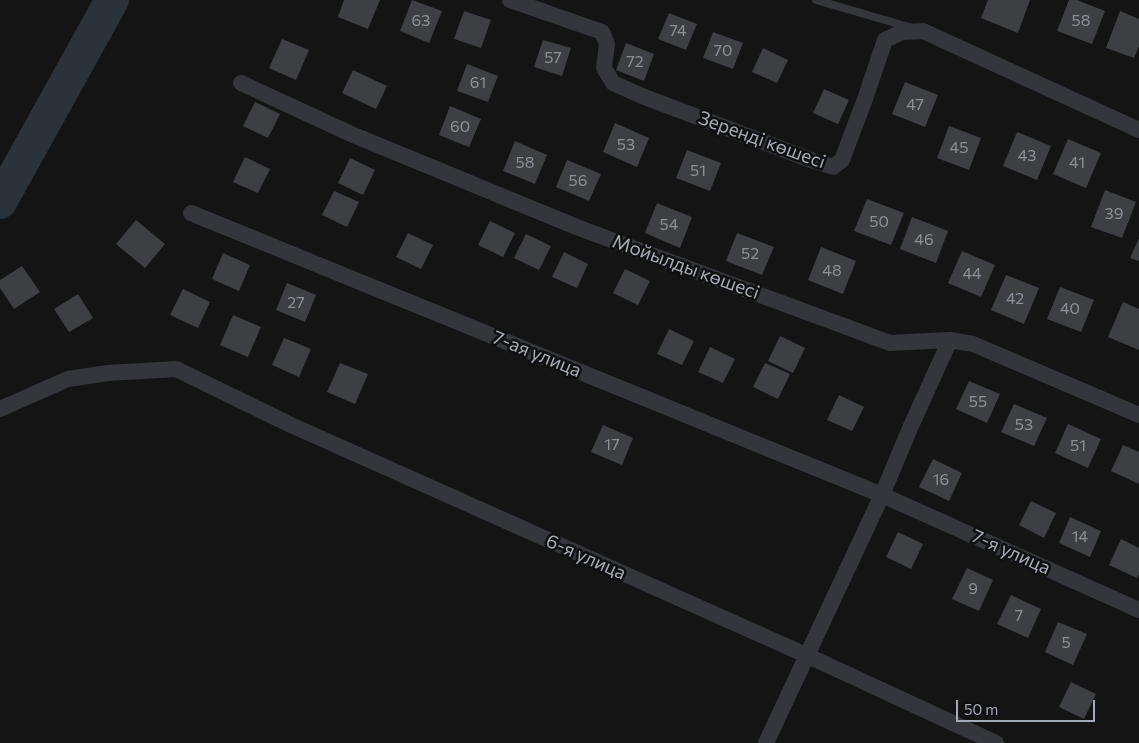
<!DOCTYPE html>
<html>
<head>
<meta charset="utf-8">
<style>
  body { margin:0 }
  #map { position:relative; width:1139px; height:743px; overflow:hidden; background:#141415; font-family:Commissioner,sans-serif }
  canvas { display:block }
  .scale { position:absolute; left:956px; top:700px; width:139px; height:22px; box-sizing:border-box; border:2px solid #a5abb6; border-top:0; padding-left:6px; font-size:15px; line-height:18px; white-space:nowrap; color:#a5abb6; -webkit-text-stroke:4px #0f0f10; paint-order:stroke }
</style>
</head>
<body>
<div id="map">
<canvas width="1139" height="743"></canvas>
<div class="scale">50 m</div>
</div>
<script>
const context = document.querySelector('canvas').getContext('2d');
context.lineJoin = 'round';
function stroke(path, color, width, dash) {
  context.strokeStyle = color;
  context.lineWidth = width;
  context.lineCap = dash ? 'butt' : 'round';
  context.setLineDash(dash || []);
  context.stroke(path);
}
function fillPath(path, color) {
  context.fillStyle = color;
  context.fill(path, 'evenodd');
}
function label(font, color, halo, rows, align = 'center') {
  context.font = font + ' Commissioner,sans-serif';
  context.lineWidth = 5;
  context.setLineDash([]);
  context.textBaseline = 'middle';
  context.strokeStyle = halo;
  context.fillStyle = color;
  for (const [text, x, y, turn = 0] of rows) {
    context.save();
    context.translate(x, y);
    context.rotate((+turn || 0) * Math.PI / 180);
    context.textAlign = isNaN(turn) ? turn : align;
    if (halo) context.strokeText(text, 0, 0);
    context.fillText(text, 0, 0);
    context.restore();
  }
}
const river = new Path2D(`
  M0,202L112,0`);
const building = new Path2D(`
  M344,0H380L368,29L338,17Z
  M412,0L442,11L429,43L400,31Z
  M988,0H1030L1018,33L981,18Z
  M1069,0H1077L1105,11L1092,44L1057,31Z
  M464,11L491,20L481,48L454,39Z
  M1120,11L1139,19V46L1134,58L1106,48Z
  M669,13L697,24L686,50L658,39Z
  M713,32L743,43L733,69L703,58Z
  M282,39L309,50L296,80L269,68Z
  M543,40L571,48L562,76L534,67Z
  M626,43L654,54L644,81L616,70Z
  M763,48L788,60L777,83L752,72Z
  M467,64L498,76L488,102L457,91Z
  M353,70L387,86L376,109L342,93Z
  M905,82L938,95L925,127L892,114Z
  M824,89L849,100L838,124L813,113Z
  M255,102L280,114L268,138L243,126Z
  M450,106L481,119L469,147L439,135Z
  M615,123L649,138L637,167L603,152Z
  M949,126L981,138L969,170L937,158Z
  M1017,132L1051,146L1037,180L1003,166Z
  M1068,139L1101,153L1086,188L1053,174Z
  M515,141L547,155L535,184L503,171Z
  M687,150L721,163L710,191L676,178Z
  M245,157L270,169L258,193L233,182Z
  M350,158L375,170L363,195L338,183Z
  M567,160L601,174L589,201L556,187Z
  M1105,190L1136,202L1122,238L1091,227Z
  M334,191L359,202L347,227L322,215Z
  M867,199L904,213L891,245L854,231Z
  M657,203L692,217L680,248L645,233Z
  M912,217L948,231L936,263L900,249Z
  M136,220L165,244L145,268L116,244Z
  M490,221L515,233L503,257L478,245Z
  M408,233L433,245L421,269L396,257Z
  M737,233L774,247L762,275L726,261Z
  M526,234L551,246L539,270L514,258Z
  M1139,238V261L1130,258Z
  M821,247L856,261L843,294L808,280Z
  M962,251L995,265L981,297L948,283Z
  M564,252L588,264L577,288L552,277Z
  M223,253L250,265L239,291L212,279Z
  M22,266L40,292L14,309L0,288V280Z
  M625,269L650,281L638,305L613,293Z
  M1006,275L1039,288L1024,324L991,310Z
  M287,283L316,295L305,322L276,310Z
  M1060,287L1094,300L1081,332L1047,319Z
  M183,289L210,302L198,328L170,315Z
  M78,294L93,318L69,332L54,309Z
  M1123,302L1139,309V350L1108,337Z
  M233,315L261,327L248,357L220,345Z
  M669,329L694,341L682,365L657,354Z
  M780,336L805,348L793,373L768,361Z
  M284,338L311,349L299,377L272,365Z
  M710,347L735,359L723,383L698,372Z
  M340,363L368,374L355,404L327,392Z
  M765,363L790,374L778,399L753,387Z
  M969,381L1000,394L987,423L956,409Z
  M839,395L864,407L852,431L827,420Z
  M1014,404L1047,418L1034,446L1001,432Z
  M1068,424L1101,439L1088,468L1055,453Z
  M603,425L633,438L622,465L591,452Z
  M1123,445L1139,452V484L1111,471Z
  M933,459L962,473L949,501L919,487Z
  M1031,501L1056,513L1044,538L1019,525Z
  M1070,517L1101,531L1090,557L1059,543Z
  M898,532L923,544L911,569L886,557Z
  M1121,539L1139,548V574L1137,578L1109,565Z
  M967,568L993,580L979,611L952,599Z
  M1011,595L1041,609L1028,638L997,624Z
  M1058,622L1087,634L1073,665L1045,652Z
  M1071,682L1096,694L1084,719L1059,707Z`);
const service = new Path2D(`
  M816,0L909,27`);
const minor = new Path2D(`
  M510,0L602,32L607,44L604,68L613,83L642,96L811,160L833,167L842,160L865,99L885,40L902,32L923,31L1139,130
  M241,83L351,134L579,228L890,343L950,340L973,344L1139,415
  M191,213L882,495L1139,610
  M0,409L68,379L108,373L176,369L291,425L806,655L996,743
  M766,743L882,495L911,426L950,340`);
const numberNames = [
  ["63",421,21],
  ["58",1081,21],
  ["74",678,31],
  ["70",723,51],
  ["57",553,58],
  ["72",635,62],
  ["61",478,83],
  ["47",915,105],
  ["60",460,127],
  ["53",626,145],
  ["45",959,148],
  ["43",1027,156],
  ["58",525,163],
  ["41",1077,163],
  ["51",698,171],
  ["56",578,181],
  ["39",1114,214],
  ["50",879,222],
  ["54",669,225],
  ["46",924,240],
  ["52",750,254],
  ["48",832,271],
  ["44",972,274],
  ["42",1015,299],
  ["27",296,303],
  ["40",1070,309],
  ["55",978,402],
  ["53",1024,425],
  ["17",612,445],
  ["51",1078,446],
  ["16",941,480],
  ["14",1080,537],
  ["9",973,589],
  ["7",1019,616],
  ["5",1066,643]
];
const streetNames = [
  ["Зеренді көшесі",762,140,20],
  ["Мойылды көшесі",686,267,20],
  ["7-ая улица",537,354,22],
  ["7-я улица",1011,552,24],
  ["6-я улица",586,557,24]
];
stroke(river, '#293339', 34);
fillPath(building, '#3e3f42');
stroke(service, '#34363b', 8);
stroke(minor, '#34363b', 16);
label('16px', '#8b9099', null, numberNames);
label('19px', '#a5abb6', '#0f0f10', streetNames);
</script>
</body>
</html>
